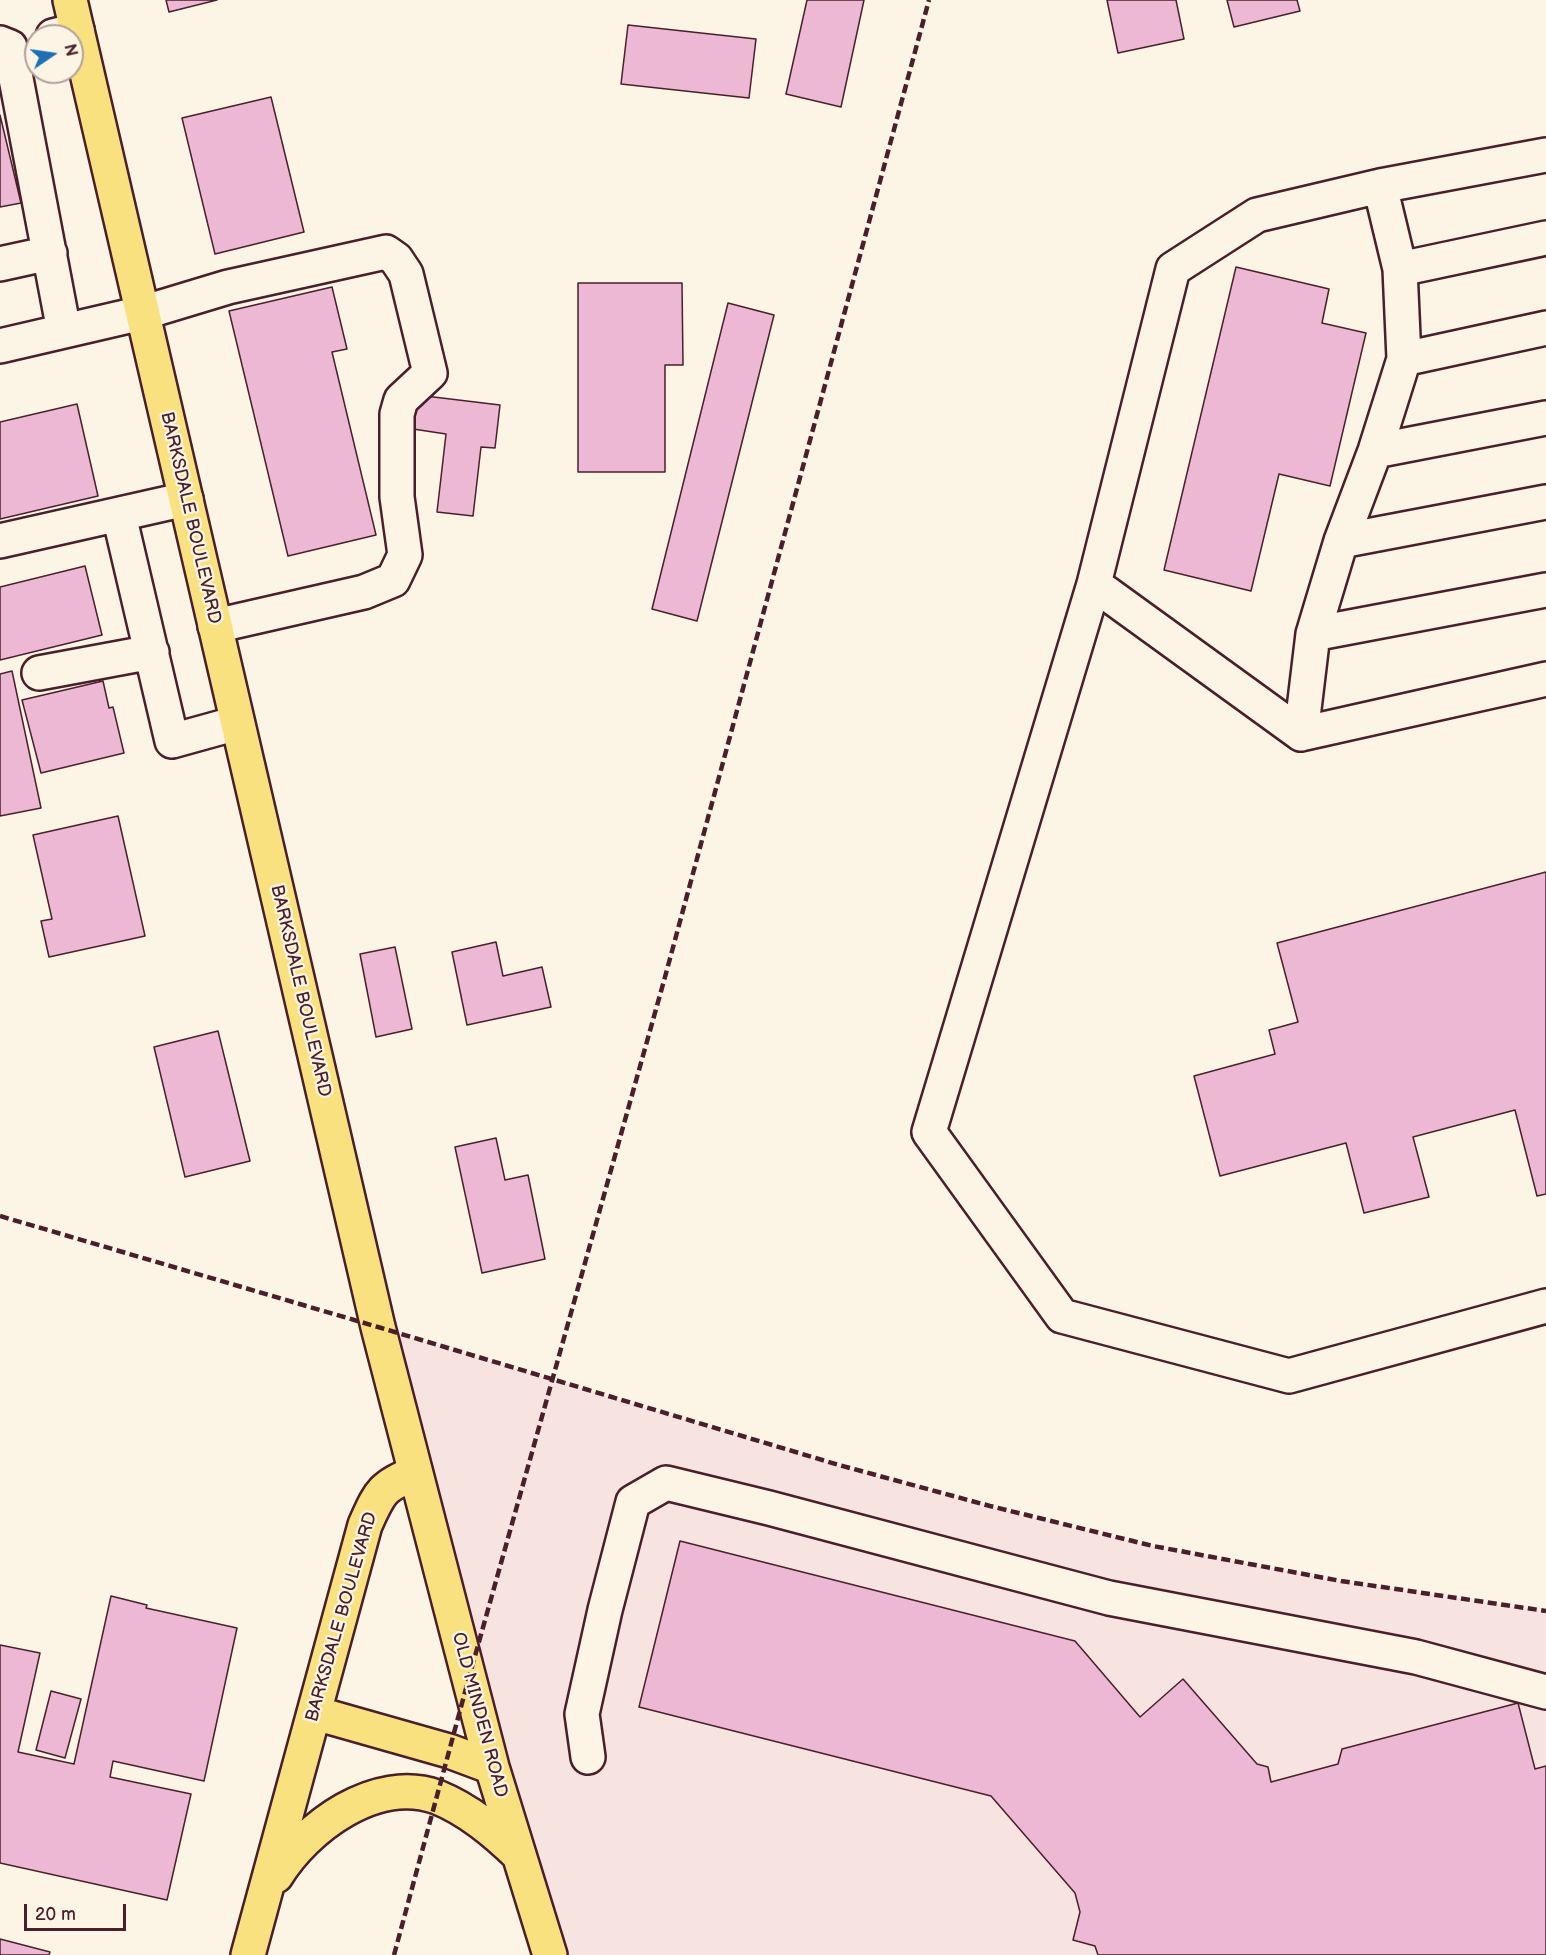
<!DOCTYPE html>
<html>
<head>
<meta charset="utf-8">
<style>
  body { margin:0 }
  #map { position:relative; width:1546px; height:1955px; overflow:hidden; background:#fcf5e5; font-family:"Balsamiq Sans",sans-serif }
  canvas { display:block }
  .north { position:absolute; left:24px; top:24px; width:60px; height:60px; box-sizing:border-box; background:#fcf5e5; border:2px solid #b59f9b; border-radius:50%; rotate:77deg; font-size:16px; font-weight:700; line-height:24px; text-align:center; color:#4a1f2b }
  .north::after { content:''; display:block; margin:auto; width:21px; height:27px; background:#1f6fb2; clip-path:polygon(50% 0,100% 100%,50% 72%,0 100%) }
  .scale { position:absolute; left:24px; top:1904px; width:102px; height:27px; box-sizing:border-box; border:3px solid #4a1f2b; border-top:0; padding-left:8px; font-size:18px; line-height:21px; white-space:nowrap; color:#4a1f2b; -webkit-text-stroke:4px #fcf5e5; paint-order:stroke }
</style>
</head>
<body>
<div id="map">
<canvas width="1546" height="1955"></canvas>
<div class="north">N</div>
<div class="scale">20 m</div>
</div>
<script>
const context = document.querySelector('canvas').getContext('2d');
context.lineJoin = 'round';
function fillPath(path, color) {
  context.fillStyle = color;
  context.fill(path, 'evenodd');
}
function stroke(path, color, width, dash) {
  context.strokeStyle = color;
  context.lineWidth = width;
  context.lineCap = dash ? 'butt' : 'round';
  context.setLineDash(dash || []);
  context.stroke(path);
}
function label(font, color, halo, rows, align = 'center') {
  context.font = font + ' "Balsamiq Sans",sans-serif';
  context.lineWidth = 4.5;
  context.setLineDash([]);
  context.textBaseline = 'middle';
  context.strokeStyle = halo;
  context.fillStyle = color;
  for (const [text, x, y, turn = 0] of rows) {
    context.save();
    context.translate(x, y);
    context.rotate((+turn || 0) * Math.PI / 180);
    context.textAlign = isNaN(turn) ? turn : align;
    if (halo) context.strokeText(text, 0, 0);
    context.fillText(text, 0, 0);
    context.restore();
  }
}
const built = new Path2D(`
  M378,1327L839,1465L990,1506L1153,1546L1341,1581L1546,1611V1955H550Z`);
const building = new Path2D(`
  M166,0H217L169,12Z
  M807,0H864L841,107L786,94Z
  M1107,0H1176L1184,39L1118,53Z
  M1227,0H1297L1300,11L1234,27Z
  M628,25L756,39L749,98L621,84Z
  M271,97L304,232L215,254L182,118Z
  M0,115L21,203L0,207Z
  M1236,267L1329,289L1322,323L1366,333L1330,486L1279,474L1251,591L1164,570Z
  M578,283H682L683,365H665V472H578Z
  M332,287L347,349L332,352L376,535L288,556L229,311Z
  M728,303L774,315L697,621L652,609Z
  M417,395L500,405L495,448L481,447L473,516L437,512L446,434L413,429Z
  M77,404L98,496L0,519V422Z
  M85,566L102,635L0,660V587Z
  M12,671L41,808L0,816V674Z
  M103,681L109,708L113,707L124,753L41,773L22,700Z
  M118,816L145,936L49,957L41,921L52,919L33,835Z
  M1546,872V1194L1537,1196L1515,1110L1413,1137L1429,1197L1364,1213L1346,1143L1220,1176L1194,1076L1275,1054L1269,1030L1298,1022L1277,943Z
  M496,942L503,976L542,967L551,1007L467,1025L452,952Z
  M395,947L412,1029L376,1037L360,954Z
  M218,1031L250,1161L185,1177L154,1047Z
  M496,1138L505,1180L528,1175L545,1259L482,1273L455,1147Z
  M680,1541L1075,1641L1140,1717L1183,1679L1257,1764L1268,1767L1271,1782L1338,1764L1342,1749L1518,1703L1535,1769L1546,1766V1955H1098L1095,1946L1073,1940L1080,1912L1075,1893L991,1796L639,1707Z
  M111,1596L147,1605L146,1608L237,1628L204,1781L113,1761L110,1777L191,1794L167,1900L0,1863V1645L40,1653L18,1752L74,1764Z
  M51,1691L81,1699L65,1758L36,1750Z
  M0,1939L50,1952L49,1955H0Z`);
const minor = new Path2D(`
  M53,36L77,30
  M0,43L10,47L64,331
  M1546,155L1380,186L1257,215L1173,269L1094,584L1301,734L1546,679
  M0,264L50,253
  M1400,269L1546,238
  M0,346L142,313L228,287L386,252L396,259L406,274L430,373L401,400L397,414V497L405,555L393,580L364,592L215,626
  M1404,359L1546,328
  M1375,451L1546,418
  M119,515L172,741L237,723
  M0,541L186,499
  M1341,541L1546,502
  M1094,584L929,1132L1062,1316L1289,1376L1546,1306
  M1313,634L1546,590
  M39,673L152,652
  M1301,734L1313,634L1341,541L1375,451L1404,359L1400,269L1380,186
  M588,1757L582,1714L605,1610L633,1502L666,1483L769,1508L1109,1598L1416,1657L1546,1692`);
const major = new Path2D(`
  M70,0L378,1327L492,1767L550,1955
  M315,1713L449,1751L492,1767
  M276,1876C306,1827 376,1775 437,1797C469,1810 495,1832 519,1855
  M248,1955L365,1525C380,1492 381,1487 415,1473`);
const rail = new Path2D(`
  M0,1216L378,1327L839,1465L990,1506L1153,1546L1341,1581L1546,1611
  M394,1955L468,1681L665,977L929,0`);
const streetNames = [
  ["BARKSDALE BOULEVARD",190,518,77],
  ["BARKSDALE BOULEVARD",300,991,77],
  ["BARKSDALE BOULEVARD",342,1617,-74],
  ["OLD MINDEN ROAD",479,1715,75]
];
fillPath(built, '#f7e3e0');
fillPath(building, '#ecb8d3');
stroke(building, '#4a1f2b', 1.5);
stroke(minor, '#4a1f2b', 38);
stroke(major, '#4a1f2b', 38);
stroke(minor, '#fcf5e5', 33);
stroke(major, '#fae180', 33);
stroke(rail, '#4a1f2b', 4.5, [9, 4.5]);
label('18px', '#4a1f2b', '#fcf5e5', streetNames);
</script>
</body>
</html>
